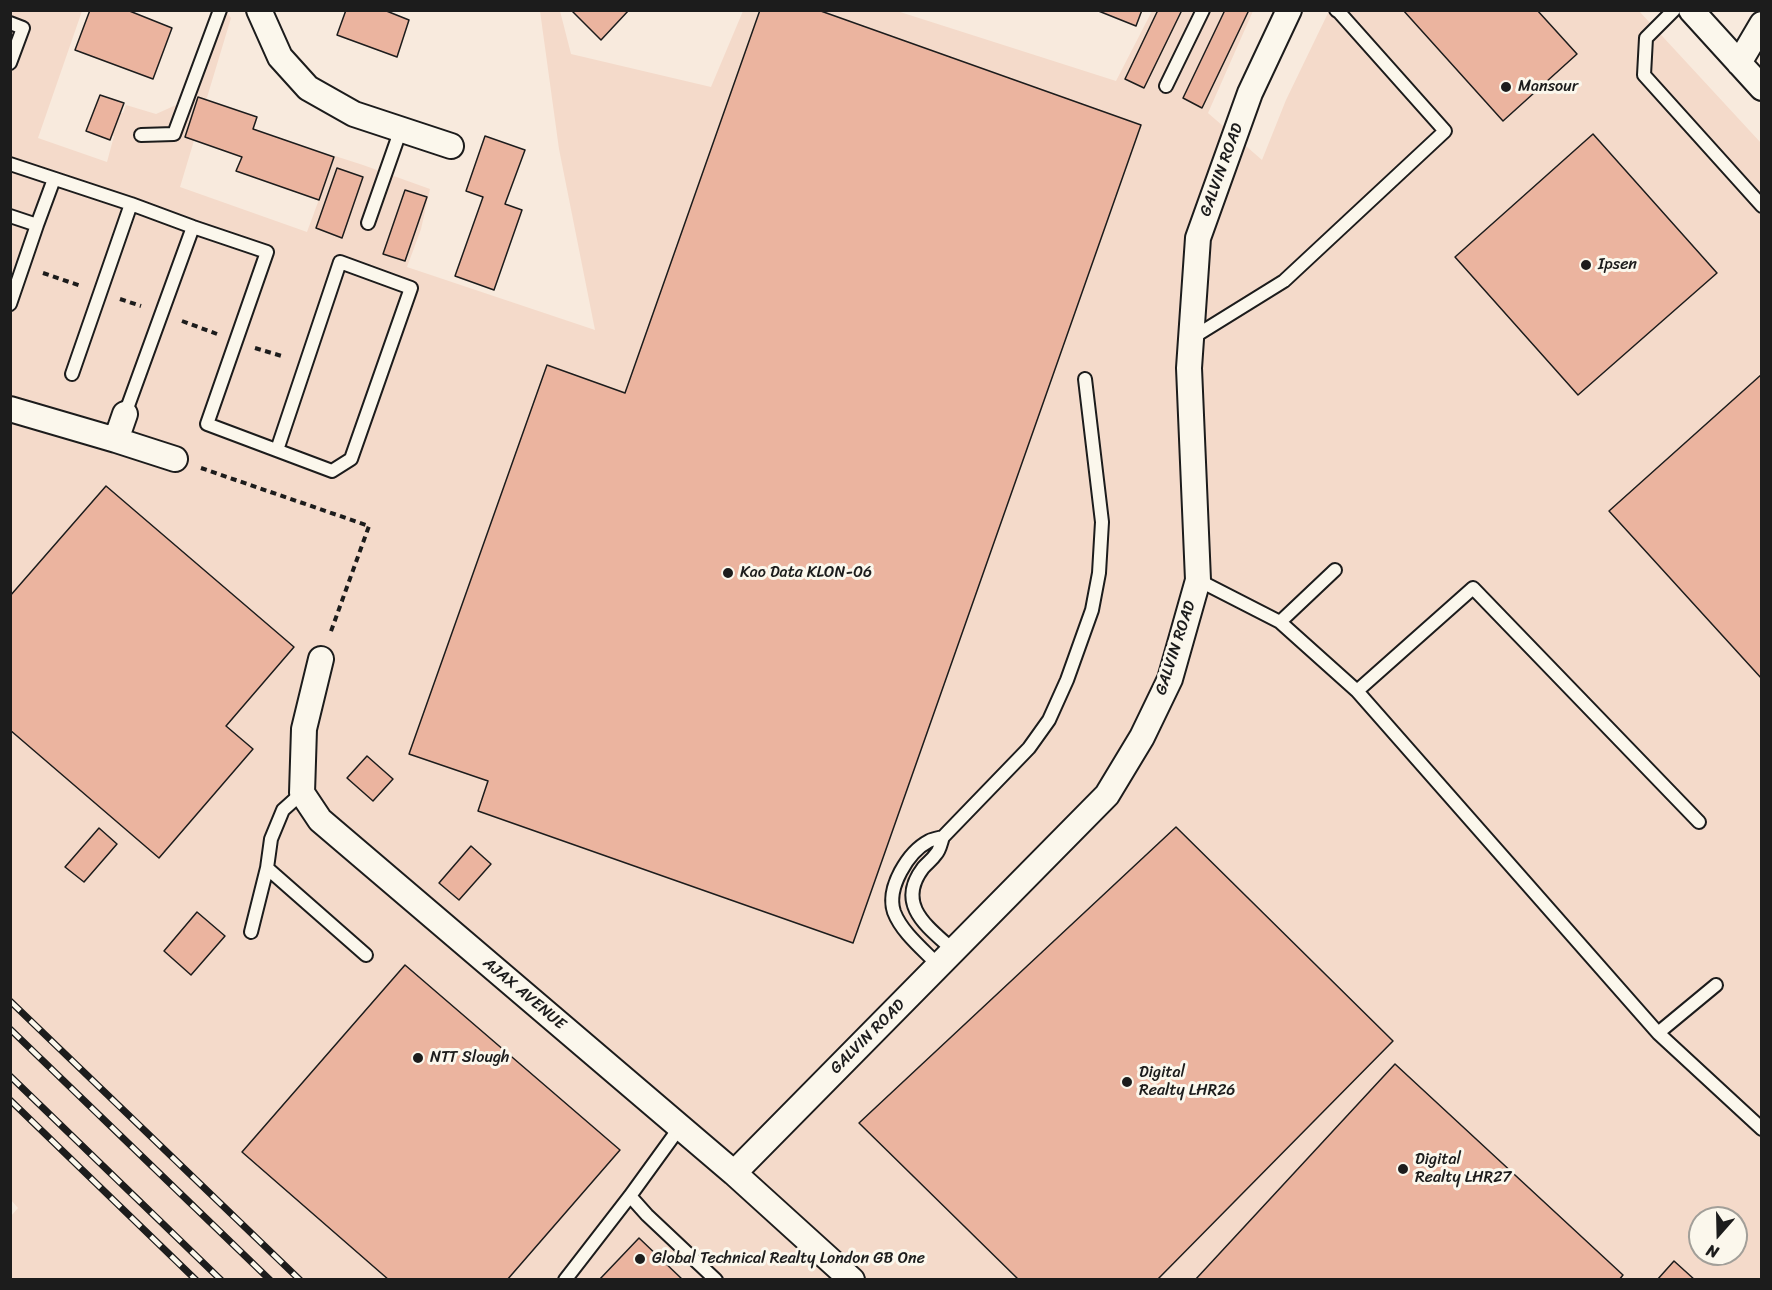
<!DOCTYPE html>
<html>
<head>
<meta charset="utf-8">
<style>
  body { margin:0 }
  #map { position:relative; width:1772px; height:1290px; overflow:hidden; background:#f8eadd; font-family:Sriracha,sans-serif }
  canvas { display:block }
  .frame { position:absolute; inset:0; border:12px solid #1c1c1c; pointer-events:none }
  .north { position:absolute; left:1688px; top:1206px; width:60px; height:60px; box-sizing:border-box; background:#fbf7ec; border:2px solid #a29f99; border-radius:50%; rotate:200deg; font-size:16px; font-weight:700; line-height:24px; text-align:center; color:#1c1c1c }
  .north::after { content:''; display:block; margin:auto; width:21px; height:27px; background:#1c1c1c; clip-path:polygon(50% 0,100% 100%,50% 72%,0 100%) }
</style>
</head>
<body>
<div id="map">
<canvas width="1772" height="1290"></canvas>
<div class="frame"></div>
<div class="north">N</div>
</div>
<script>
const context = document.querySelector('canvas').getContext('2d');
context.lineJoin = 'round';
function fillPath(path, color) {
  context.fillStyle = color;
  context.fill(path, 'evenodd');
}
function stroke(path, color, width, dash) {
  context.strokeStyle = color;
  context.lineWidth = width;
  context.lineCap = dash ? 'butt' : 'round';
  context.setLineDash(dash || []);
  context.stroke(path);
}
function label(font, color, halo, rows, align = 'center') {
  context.font = font + ' Sriracha,sans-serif';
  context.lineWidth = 6;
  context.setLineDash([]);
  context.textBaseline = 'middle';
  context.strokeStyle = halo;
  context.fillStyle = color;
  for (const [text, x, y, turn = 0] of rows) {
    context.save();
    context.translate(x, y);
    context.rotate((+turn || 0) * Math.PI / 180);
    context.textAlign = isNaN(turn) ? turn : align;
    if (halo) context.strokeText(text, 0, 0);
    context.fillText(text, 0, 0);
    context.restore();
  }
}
const built = new Path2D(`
  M11,11H82L38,138L107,162L114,136L92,128L100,107L123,113L126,105L156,114L185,101L212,11H226L231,18L180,187L307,232L335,156L363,165L430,189L421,229L407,267L595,330L559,149L540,11H560L571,54L711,87L743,11H897L1116,81L1152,11H1253L1208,113L1262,160L1286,100L1329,11H1639L1761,143V1279L11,1280V1216L18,1208L11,1200ZM1700,1218H1736V1254H1700Z`);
const building = new Path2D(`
  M90,10H127L172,28L153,79L75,50Z
  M346,10H384L409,20L397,57L337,35Z
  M571,10H629L601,40Z
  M760,10H818L1141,125L853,943L478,811L488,781L409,754L547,365L625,393Z
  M1096,10H1142L1136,26Z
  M1158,10H1182L1144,88L1125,79Z
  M1225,10H1249L1202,108L1183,98Z
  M1403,10H1537L1577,54L1503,121Z
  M100,95L124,103L110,140L86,131Z
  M198,97L257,117L253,129L334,157L319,200L236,171L242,157L185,137Z
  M1593,134L1717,273L1578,395L1455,257Z
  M485,136L525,150L505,204L522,210L494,290L455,276L483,197L466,191Z
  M337,168L363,177L342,238L316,228Z
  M405,190L427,197L405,261L383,254Z
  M1762,374V679L1609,511Z
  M106,486L294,647L226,726L253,749L159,858L10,730V596Z
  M367,756L393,779L373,801L347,778Z
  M1176,827L1393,1041L1157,1280H1019L859,1123Z
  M99,828L117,844L84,882L65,867Z
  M471,846L491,864L459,900L439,883Z
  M197,912L225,936L191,975L164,951Z
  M405,965L620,1150L507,1280H389L242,1152Z
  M1395,1064L1623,1275L1619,1280H1195Z
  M639,1238L683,1280H599Z
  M1674,1261L1695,1280H1657Z`);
const path = new Path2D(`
  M43,273L81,286
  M120,299L141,306
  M182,321L217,334
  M255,348L285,357
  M201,468L369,526L330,634`);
const lane = new Path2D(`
  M1674,10L1646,38L1644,75L1762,206
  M10,23L23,28L10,63
  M1166,86L1203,10
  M141,135L174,134L220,10
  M10,164L131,204L193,227L267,252L207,424L332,471L351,459L411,288L340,262L277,450
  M10,216L37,225L54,179
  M368,223L401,129
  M10,304L37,225
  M1192,338L1284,281L1445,131L1339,12L1336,10
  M72,374L131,204
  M125,414L193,227
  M1198,580L1280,622L1357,691L1658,1033L1762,1129
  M1280,622L1335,570
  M1357,691L1473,588L1699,822
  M943,837L1029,748L1049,720L1067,680L1092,610L1099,573L1102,522L1085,379
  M267,868L366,955
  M251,932L267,868L271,839L283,810L302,793
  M939,966C924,950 902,933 894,912C886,888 908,852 929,841C933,839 939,838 943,837C941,842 940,850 936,854C932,860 927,863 923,868C895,905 928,927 953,950
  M1658,1033L1716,985
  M630,1196L647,1215L716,1280
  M565,1280L630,1196L680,1127`);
const street = new Path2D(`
  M259,10L280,57L308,88L354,114L451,146
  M1691,10L1762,88
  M1739,63L1762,24
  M10,409L116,440L175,459
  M116,440L125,414
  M321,659L304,729L302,793L320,820L734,1173L852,1280
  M734,1173L1107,795L1142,737L1170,679L1198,580L1189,368L1198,238L1250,93L1289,10`);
const rail = new Path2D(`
  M10,1001L300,1280
  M10,1029L270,1280
  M10,1076L221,1280
  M10,1100L196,1280`);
const markers = [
  [1506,87,6,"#1c1c1c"],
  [1586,265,6,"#1c1c1c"],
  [728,573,6,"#1c1c1c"],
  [418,1058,6,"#1c1c1c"],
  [1127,1082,6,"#1c1c1c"],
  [1403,1169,6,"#1c1c1c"],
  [640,1259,6,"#1c1c1c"]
];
const poiNames = [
  ["Mansour",1518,87],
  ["Ipsen",1598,265],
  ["Kao Data KLON-06",740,573],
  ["NTT Slough",430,1058],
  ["Digital",1139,1073],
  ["Realty LHR26",1139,1091],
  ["Digital",1415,1160],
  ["Realty LHR27",1415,1178],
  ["Global Technical Realty London GB One",652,1259]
];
const streetNames = [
  ["GALVIN ROAD",1222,170,-70],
  ["GALVIN ROAD",1176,648,-72],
  ["AJAX AVENUE",524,994,40],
  ["GALVIN ROAD",868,1037,-45]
];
fillPath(built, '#f4daca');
fillPath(building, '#ebb49f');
stroke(building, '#1c1c1c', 1.5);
stroke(lane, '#1c1c1c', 16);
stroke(street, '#1c1c1c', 28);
stroke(path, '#1c1c1c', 4, [6, 4.5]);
stroke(lane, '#fbf7ec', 12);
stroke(street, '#fbf7ec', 24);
stroke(rail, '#1c1c1c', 7);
stroke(rail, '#fbf7ec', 4.5, [14]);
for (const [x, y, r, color] of markers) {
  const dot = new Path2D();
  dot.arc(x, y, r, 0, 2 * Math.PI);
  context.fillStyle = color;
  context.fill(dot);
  stroke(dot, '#fbf7ec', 2);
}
label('16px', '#1c1c1c', '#fbf7ec', poiNames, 'left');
label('16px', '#1c1c1c', '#fbf7ec', streetNames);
</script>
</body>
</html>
